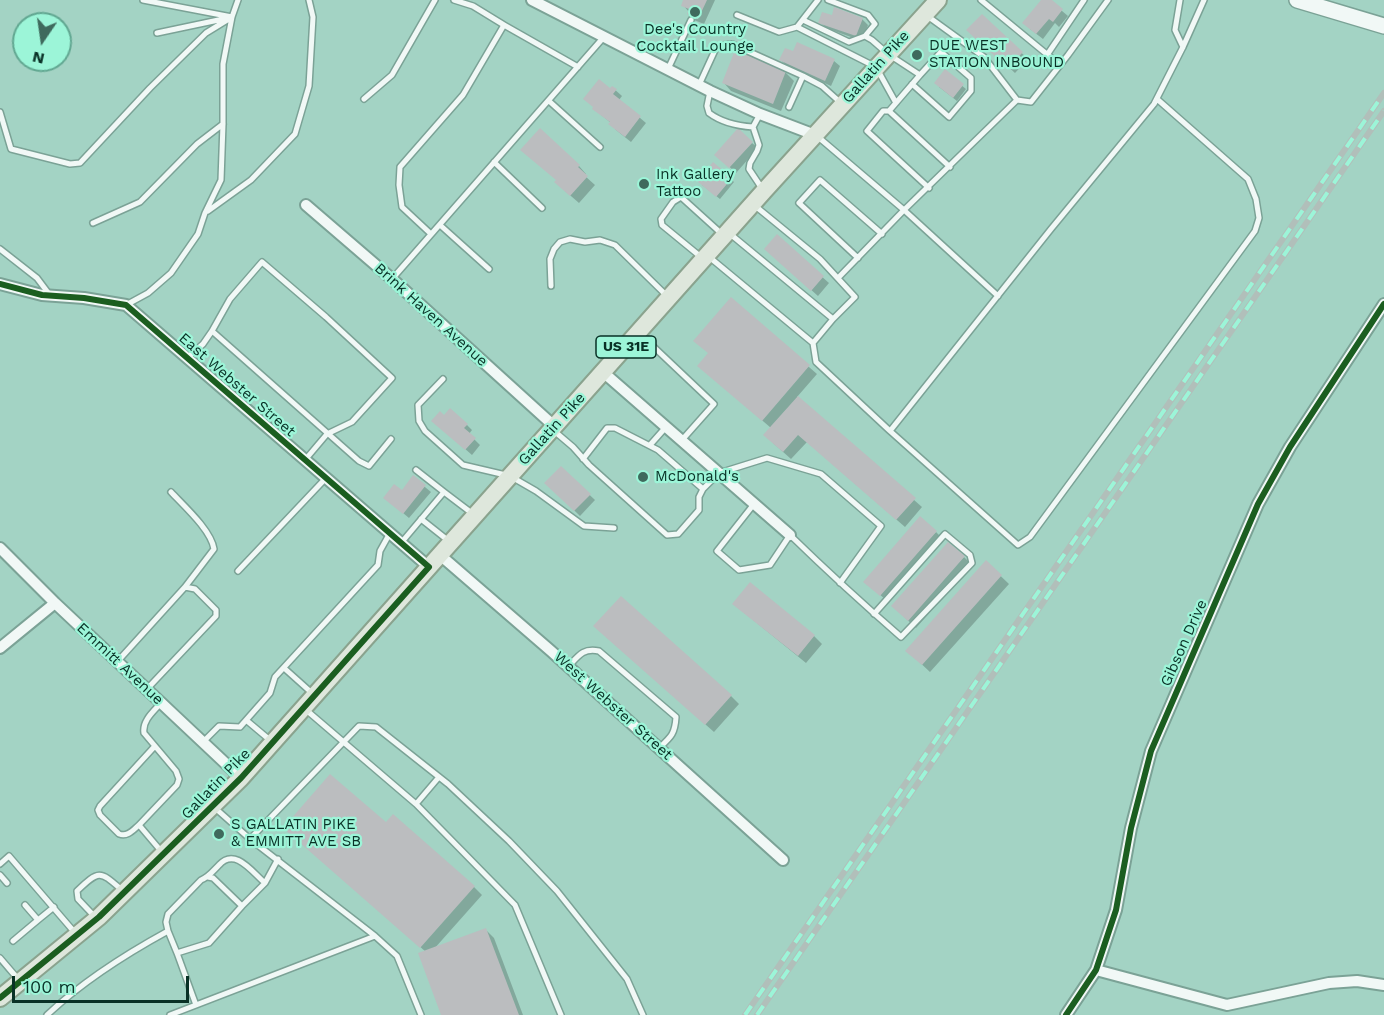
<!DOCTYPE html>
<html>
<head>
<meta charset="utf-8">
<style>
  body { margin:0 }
  #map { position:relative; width:1384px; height:1015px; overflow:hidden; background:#a3d3c4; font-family:"Work Sans",sans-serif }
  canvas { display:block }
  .north { position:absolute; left:12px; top:12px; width:60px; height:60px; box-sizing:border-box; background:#9cf5d8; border:2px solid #61a791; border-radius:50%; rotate:193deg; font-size:16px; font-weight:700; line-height:24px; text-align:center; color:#093126 }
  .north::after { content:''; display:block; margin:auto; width:21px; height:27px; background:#3f6a5d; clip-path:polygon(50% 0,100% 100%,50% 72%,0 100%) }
  .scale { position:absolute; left:12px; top:976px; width:177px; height:27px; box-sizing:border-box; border:3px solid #093126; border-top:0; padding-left:8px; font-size:18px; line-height:21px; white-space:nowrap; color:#093126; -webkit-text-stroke:4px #9cf5d8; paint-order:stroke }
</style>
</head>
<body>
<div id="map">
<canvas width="1384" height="1015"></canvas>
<div class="north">N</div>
<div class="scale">100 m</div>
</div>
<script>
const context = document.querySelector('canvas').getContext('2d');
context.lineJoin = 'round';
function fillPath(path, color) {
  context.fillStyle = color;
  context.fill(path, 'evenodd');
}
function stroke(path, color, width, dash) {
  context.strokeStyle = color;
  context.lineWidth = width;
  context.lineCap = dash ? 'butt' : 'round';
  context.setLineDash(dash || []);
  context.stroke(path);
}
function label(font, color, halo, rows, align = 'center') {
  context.font = font + ' "Work Sans",sans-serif';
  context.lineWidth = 4.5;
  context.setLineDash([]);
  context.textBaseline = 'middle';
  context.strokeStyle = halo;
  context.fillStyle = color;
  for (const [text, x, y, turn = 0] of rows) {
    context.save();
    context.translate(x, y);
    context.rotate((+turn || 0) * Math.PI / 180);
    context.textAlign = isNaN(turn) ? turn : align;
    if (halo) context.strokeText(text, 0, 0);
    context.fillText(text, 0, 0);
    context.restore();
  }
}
const shadow = new Path2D(`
  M685,0H715L704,24L694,20L688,14L689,12L683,5Z
  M1043,0H1049L1068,16L1059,27L1055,23L1043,39L1030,29Z
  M982,16L1028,59L1015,73L969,30Z
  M833,17L862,19L868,25L862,41L826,28L820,22Z
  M736,52L786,73L794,81L781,111L731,91L724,83Z
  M781,60L834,61L840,66L831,86L787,66Z
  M945,72L966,89L957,101L939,87Z
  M613,88L622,96L619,100L646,123L631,142L616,130L611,123L600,114Z
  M752,143L758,148L736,173L716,154Z
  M579,166L586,174L585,176L595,185L579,203L564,190L557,181Z
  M731,179L734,182L720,199L702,185Z
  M777,237L829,283L818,296L772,255Z
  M731,299L817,374L797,397L922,507L905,527L807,442L791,459L773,443L771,428L707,373L709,354Z
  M444,417L467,425L472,430L469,434L480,445L472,455L439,426Z
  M561,468L595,500L580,516L546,483Z
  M414,478L431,492L409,518L391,503Z
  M936,532L941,537L886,600L871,587Z
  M964,557L972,565L916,628L901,614Z
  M986,562L1009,584L930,672L915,658Z
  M742,611L814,636L822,644L806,663Z
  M603,634L731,696L739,704L714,732Z
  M386,824L474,887L482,895L434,949L486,930L494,938L523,1015H442L426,952L293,836Z`);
const building = new Path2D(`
  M683,0H707L698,19L687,14L689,9L681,6Z
  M1041,0H1052L1063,9L1053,22L1049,19L1036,34L1022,23Z
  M834,7L863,18L856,36L818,23L822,12L832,15Z
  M982,14L1023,52L1008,68L966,30Z
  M797,42L835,59L825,81L779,60L785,48L793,51Z
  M735,50L786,71L773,104L722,83Z
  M945,69L964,84L953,98L934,83Z
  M599,79L610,88L612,86L617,89L613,94L641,116L625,137L608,124L610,122L592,109L593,107L583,99Z
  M540,128L580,165L578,167L588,176L570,196L554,182L556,180L520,150Z
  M738,128L753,142L729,168L714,155Z
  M713,162L732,178L716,197L697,181Z
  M777,234L824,276L811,291L764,249Z
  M731,297L810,365L762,421L697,366L708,353L693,341Z
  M798,396L916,498L896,520L798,435L783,452L763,435Z
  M450,408L468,424L464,428L476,438L465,450L431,421L440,411L444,415Z
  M561,466L591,494L574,511L544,483Z
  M413,475L426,485L403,514L383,498L394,484L402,490Z
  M920,516L937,531L880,596L863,582Z
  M948,542L965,556L908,621L891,606Z
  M986,560L1002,575L922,665L905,651Z
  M750,582L815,635L798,656L732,604Z
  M621,596L732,695L705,725L593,626Z
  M330,774L386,822L393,814L475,886L420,948L283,828Z
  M486,928L519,1015H441L418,953Z`);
const service = new Path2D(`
  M143,0L232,17
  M454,0L473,6L504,25
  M828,0L868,15L875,24L865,36L872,40L888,54L920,75L889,111H883L867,131L929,188
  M981,0L1060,65
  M1180,0L1175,30L1183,47
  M737,15L779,32L797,27L876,67L896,103
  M926,15L984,57L1017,100
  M803,20L849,42L865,36
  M797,27L818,0
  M157,33L228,18
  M1047,55L1084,0
  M668,69L691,20
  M912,84L949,117L971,91V78L941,52L920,75
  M699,85L716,48L723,45L732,44L803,76
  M710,91L707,106L709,113C721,122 738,126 753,127L760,114
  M364,99L392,75L435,0
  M549,101L600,147
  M789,107L803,76L822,86L841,103
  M889,111L950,167
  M0,112L11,149L70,164L80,163L150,88L206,33L232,17
  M753,127L759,145L757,151L750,163L749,169L763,190
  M817,136L904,210L998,296
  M494,162L542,208
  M208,211L251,180L295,134L309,86L313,17L309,0
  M93,223L140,202L197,144L223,124
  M440,225L489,269
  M729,233L833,319
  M431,234L402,207L399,185L400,167L463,95L504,25L578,67
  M0,249L37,278L49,294
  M708,256L813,343L833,319L855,297L820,259L754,205
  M701,257L662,225L661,219L673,202L681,197L723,235
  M858,258L799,203L820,180L882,234
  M838,278L904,210L1017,100L1031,102L1068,55L1108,0
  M392,279L603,38
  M551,286L550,259L554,249L560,242L570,239L585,242L600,240L615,245L668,297
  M126,305L148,293L171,273L198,234L205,213L221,180L223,124V64L232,17L238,0
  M212,331L359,461L369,466L391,439
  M639,333L714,404L682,440
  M813,343L816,362L890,431L1051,229L1154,104L1183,47L1204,0
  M187,358L203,344L212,331L230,299L262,262L326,317L392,378L352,422L327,434L305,460
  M443,379L418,405L419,421L425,431L463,465L510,476L536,491L584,526L614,528
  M553,430L573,447L589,465L667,535L678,534L699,510V497L703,489L719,473L767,458L821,474L881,526L840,583
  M890,431L1018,545L1030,537L1255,231L1259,218L1256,199L1248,179L1157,99
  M650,445L666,427
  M583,459L607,428H615L658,450L703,489
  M416,470L444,492
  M171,492C184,506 211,530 214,549L185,587
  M754,504L717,551L739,570L770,565L790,535C826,570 863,604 901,637L972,563L970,555L945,534L874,614
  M421,519L450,542
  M401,543L444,492L473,514
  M238,571L326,478
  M117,662L185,587L195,589L216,610V616L147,689
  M568,667C579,655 583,648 599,651L676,717C675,734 671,737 659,748
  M284,668L313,694
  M161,703C153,712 142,721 144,733L176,771L179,779L177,785L139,825L161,851
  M305,709L416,804L515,905L561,1015
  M246,720L271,741
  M203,742L219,726L240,727L270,693L275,677L378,565L380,551L390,533
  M416,804L439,777
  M215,808L250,839L375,936L397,956L421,1015
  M139,825C133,830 128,837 119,834L100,815L98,810L100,806L155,746
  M250,839L359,726L376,727L448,784L509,841L557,891L627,979L643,1015
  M0,864L9,856L76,934
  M0,875L7,883
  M208,877L213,878L242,906
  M25,905L38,920L54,907
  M96,918L78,899L77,891C100,869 100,871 123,891
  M168,931L166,922L168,914L201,880C209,877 213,871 219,865C235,847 252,872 265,883
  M13,941L38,920
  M0,958L18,979
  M196,1005L177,953L209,943L242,906L265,883L278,859
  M47,1015C82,982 126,954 168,931L177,953
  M170,1015L375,936`);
const minor = new Path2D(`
  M532,0L710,91L760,114L815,135
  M306,205L392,279L554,426
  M0,284L42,295L84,298L126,305L429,567
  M603,372L790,535
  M0,548L55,603L241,778
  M440,555L551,651L783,860
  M0,648L55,603
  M1096,970L1227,1005L1329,983L1357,981L1384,985
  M1066,1015L1096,970L1116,910L1131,828L1151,751L1258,504L1290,447L1384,304`);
const secondary = new Path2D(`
  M1297,0L1384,26`);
const primary = new Path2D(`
  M0,998L99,917L241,778L764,191L938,0`);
const rail = new Path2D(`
  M745,1015L1384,93
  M757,1015L1384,111`);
const cycleway = new Path2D(`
  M0,284L42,295L84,298L126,305L429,567L241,778L99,917L0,998
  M1066,1015L1096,970L1116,910L1131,828L1151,751L1258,504L1290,447L1384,304`);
const markers = [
  [695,12,6,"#3f6a5d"],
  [917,55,6,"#3f6a5d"],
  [644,184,6,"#3f6a5d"],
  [643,477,6,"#3f6a5d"],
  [219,834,6,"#3f6a5d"]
];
const shields = [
  [626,347,60]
];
const shieldNames = [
  ["US 31E",626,347]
];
const poiNames = [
  ["Dee's Country",695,30,"center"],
  ["Cocktail Lounge",695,47,"center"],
  ["DUE WEST",929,46],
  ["STATION INBOUND",929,63],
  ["Ink Gallery",656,175],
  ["Tattoo",656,192],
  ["McDonald's",655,477],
  ["S GALLATIN PIKE",231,825],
  ["& EMMITT AVE SB",231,842]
];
const streetNames = [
  ["Gallatin Pike",876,67,-48],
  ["Brink Haven Avenue",431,315,42],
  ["East Webster Street",237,385,41],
  ["Gallatin Pike",552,429,-48],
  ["Gibson Drive",1184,643,-66],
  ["Emmitt Avenue",120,664,43],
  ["West Webster Street",613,706,42],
  ["Gallatin Pike",216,784,-46]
];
fillPath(shadow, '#0003');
fillPath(building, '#bbbdbf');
stroke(service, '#7ba296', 8);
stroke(minor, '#7ba296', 14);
stroke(secondary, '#7ba296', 18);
stroke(primary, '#8aa38e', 20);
stroke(service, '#f1f8f6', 5);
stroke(minor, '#f1f8f6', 10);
stroke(secondary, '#f1f8f6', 15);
stroke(primary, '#dee7dc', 16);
stroke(rail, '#b1bfba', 6);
stroke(rail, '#9cf5d8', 4, [11]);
stroke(cycleway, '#1b5e20', 6);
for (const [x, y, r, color] of markers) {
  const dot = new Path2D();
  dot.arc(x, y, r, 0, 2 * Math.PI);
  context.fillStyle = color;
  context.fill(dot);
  stroke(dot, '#9cf5d8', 2);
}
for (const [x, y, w] of shields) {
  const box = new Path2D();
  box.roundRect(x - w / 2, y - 11, w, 22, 4.5);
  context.fillStyle = '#9cf5d8';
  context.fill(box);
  stroke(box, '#093126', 1.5);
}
label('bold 14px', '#093126', null, shieldNames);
label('15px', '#093126', '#9cf5d8', poiNames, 'left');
label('15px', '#093126', '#9cf5d8', streetNames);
</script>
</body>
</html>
